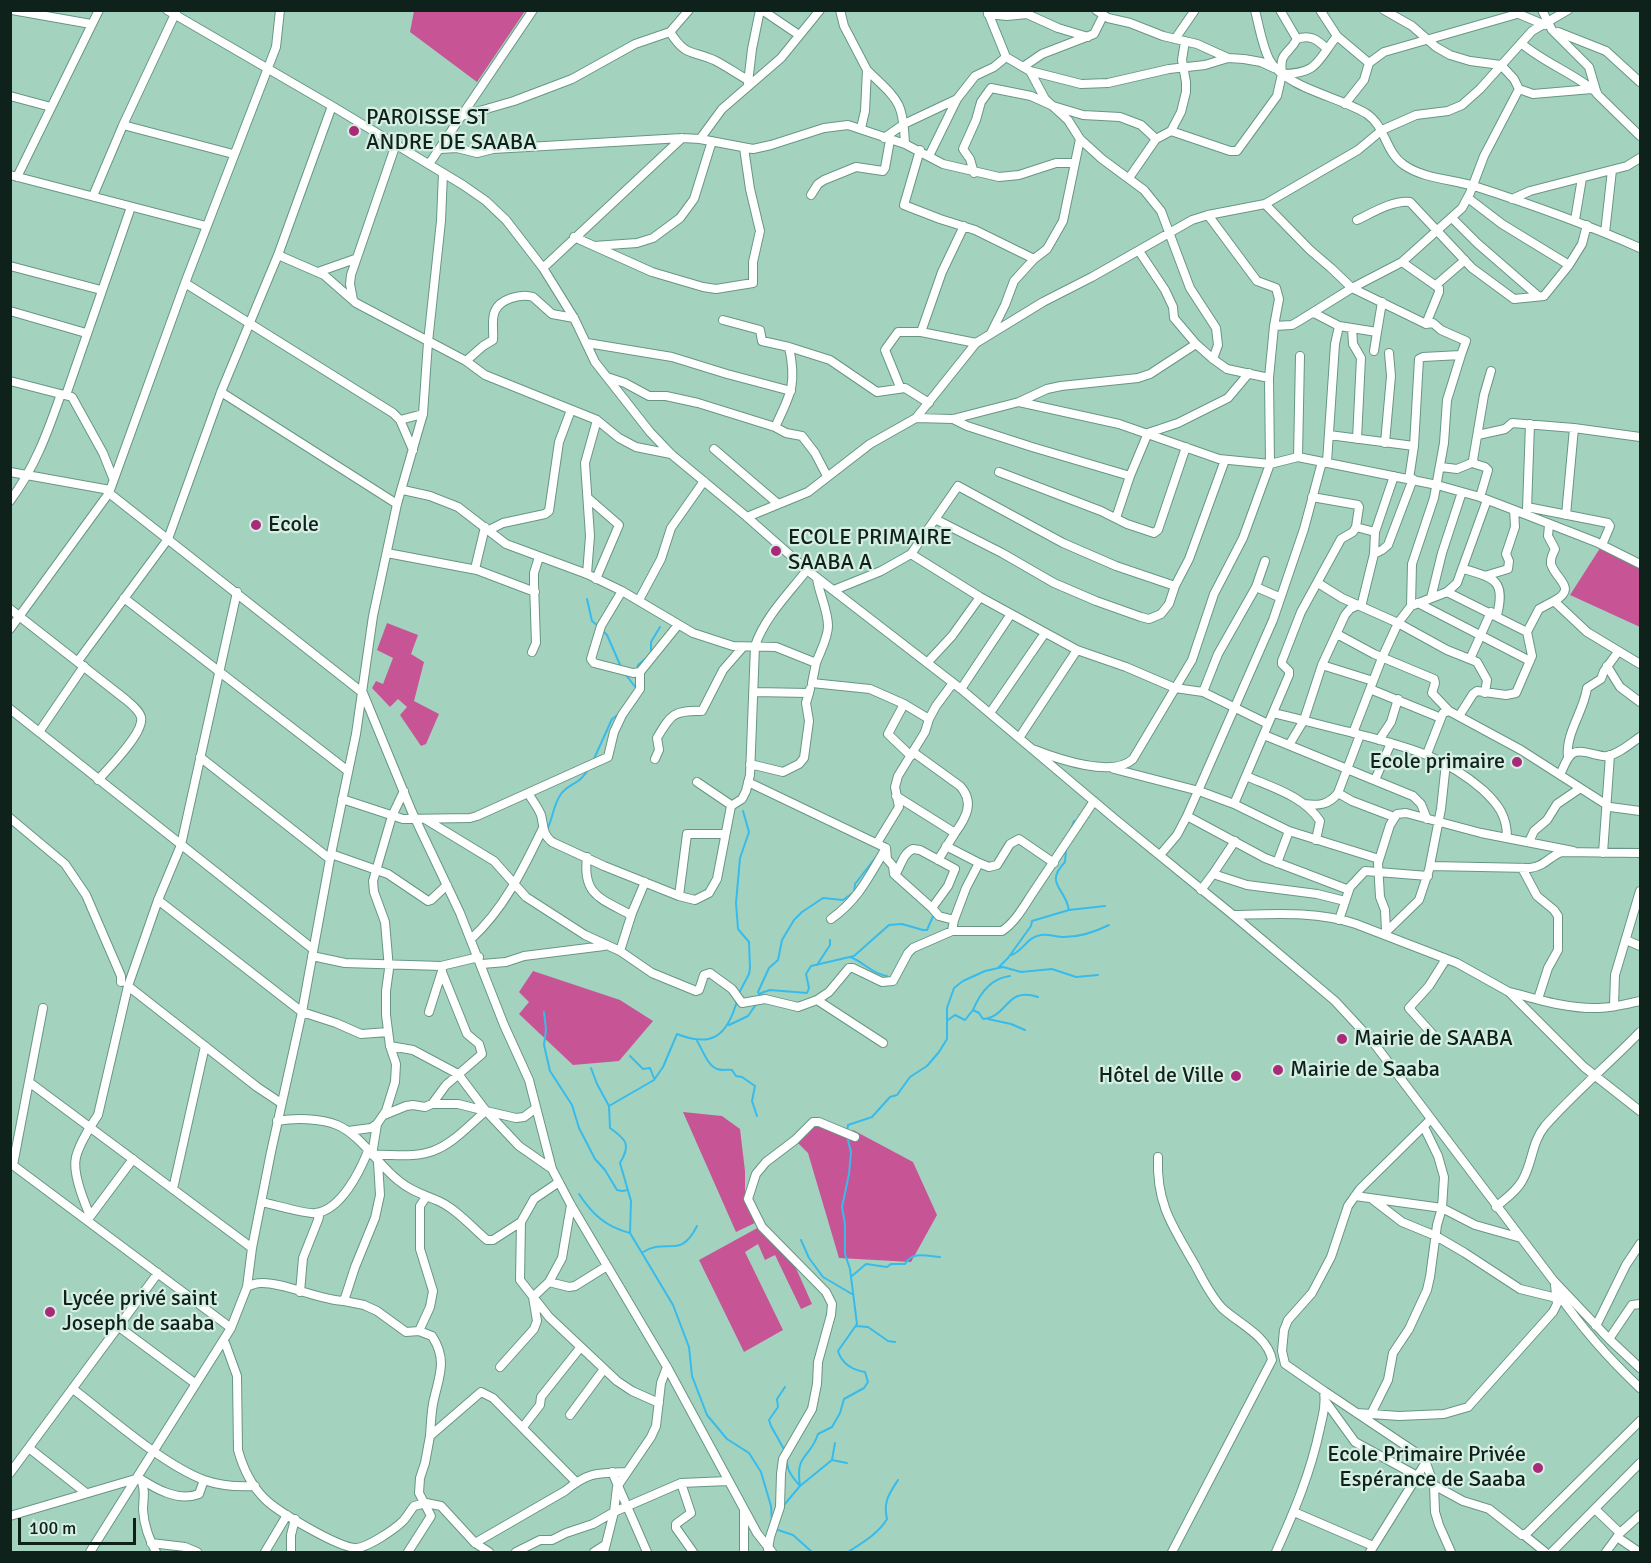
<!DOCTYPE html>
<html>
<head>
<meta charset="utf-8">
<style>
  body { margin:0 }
  #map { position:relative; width:1651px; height:1563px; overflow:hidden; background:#a3d3bf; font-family:Signika,sans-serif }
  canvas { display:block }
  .frame { position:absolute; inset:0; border:12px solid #0e211a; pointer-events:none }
  .scale { position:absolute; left:18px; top:1518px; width:118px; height:27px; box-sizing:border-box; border:3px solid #0e211a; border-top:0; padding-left:8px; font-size:18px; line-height:21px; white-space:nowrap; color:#0e211a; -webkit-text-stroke:4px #d6eee3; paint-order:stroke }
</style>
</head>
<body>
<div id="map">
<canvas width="1651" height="1563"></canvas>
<div class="frame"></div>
<div class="scale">100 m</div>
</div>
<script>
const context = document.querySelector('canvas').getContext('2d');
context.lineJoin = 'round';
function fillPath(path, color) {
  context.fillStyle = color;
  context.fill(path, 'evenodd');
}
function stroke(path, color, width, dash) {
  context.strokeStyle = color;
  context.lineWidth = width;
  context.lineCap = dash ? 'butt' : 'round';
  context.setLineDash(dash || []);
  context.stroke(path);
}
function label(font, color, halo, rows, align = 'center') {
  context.font = font + ' Signika,sans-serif';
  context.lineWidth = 4.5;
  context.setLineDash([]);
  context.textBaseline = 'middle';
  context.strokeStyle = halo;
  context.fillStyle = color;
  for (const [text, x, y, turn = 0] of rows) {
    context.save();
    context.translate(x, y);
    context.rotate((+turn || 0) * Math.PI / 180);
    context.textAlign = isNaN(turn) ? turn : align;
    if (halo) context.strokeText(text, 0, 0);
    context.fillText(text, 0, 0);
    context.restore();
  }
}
const forest = new Path2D(`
  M414,11V10L525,11L477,82L410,32Z
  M1602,545L1640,564V627L1570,595Z
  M387,623L418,635L411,654L424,662L414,701L439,714L426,744L421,746L400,715L407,707L398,699L390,707L372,688L376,681L383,684L393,658L377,650Z
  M533,971L620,1000L653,1021L619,1061L573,1065L519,1014L529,1002L519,992Z
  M683,1112L722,1116L740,1129L745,1171V1197L757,1222L736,1232Z
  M815,1119L851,1136L853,1130L913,1162L937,1215L911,1262L839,1258L808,1153L795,1140Z
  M761,1226L791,1257L812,1304L801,1309L775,1255L765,1260L758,1244L745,1252L783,1330L744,1352L699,1260Z`);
const stream = new Path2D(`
  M587,599L592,621L598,626
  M602,630L607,635L621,667
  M637,670L638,665L651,654V642L660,627
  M626,675L636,688
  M593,761L612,719L619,714
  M547,830C553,818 553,805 561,794C570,782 579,786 589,768
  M1069,835L1074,821
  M1069,910L1105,906
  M1011,955C1024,951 1026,937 1041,935C1049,934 1057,937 1064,937C1080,937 1095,932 1109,925
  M850,957C864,962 872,974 887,976
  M817,965L830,945V940
  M998,968L1008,958L1031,926L1032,921L1069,910C1065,887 1044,884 1065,862L1066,849
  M739,993L749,974L750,968L749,942L738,929L736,903L740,858L749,832L743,811
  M760,996L758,992L769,968L778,960L782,940L794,920L802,912L823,898L843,900L854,892L855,884L876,857
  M759,998L761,993L770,990L807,993L809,988L806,974L811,966L854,956L889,925L902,924L923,930H927L934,914
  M737,1001C727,1036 712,1048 677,1034L663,1067L654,1080L609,1106L610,1128C627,1140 631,1145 620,1163L631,1201L630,1233L673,1305L689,1347L692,1376L707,1415L727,1439L749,1453L761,1472L771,1506L772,1522
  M973,1010C980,993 992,978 1010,976
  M544,1012L546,1030L544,1045L550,1071L572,1105L579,1128L595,1159L605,1170L617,1190L622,1191L628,1190
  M988,1019L1011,1024L1025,1030
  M948,1020L955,1015L965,1020L973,1010L979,1013L983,1019C1009,1017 1005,986 1038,997
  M729,1025L748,1016L757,1003
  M697,1041C703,1050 707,1065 717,1069C722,1071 727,1069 732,1070L736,1076L742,1077L755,1086L752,1101L757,1116
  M630,1056L643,1069L650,1068L654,1078
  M591,1068L597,1084L609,1106
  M847,1131L848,1125L872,1117L890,1097L897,1095L910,1077L927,1066L939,1052L947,1039V1008L954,988L963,981L985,971L1003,967L1021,972L1052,969L1076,977L1098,975
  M579,1194C592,1214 606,1227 630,1233
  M801,1240L809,1258L823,1277L852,1294
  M643,1252C668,1237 680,1260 697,1226
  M852,1276L866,1264L887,1267L891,1264H905C912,1251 927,1256 940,1257
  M856,1326L868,1327L888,1341L895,1342
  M785,1451L771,1426L769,1420L778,1407L777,1399L785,1387
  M787,1460C786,1470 794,1479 800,1486L832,1460L847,1463
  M832,1460L835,1443
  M784,1505L800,1486C795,1453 810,1459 818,1434L832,1427L840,1413L844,1399L864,1388L868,1382L865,1372C853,1370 842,1364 838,1351L857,1324L850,1269L845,1254V1224L842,1207L849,1174L851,1152L847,1136
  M775,1529L793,1535L812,1552
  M848,1552C862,1543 878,1534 887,1519C883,1502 889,1494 898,1480`);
const minor = new Path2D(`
  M12,10L91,24
  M167,10L332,106L463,185L486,201L506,220L543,268L574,318L595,362L650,432L671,454L747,517L807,570L961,689L1115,819L1233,915L1335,1001L1373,1042L1553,1280L1609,1339L1640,1368
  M280,10L276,47L185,283L109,493L363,693L412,812L460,913L504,1025L529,1080L552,1169L571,1205L667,1367L757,1533L772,1552
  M762,10L799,35
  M840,10L844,26L867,70L865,111L861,128
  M987,10L1006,57L1030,71L1081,84L1108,83L1169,69L1205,65L1228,58L1244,59L1261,62L1274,68
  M1096,10L1108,18L1130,23L1163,36L1197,44L1228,58
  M1255,10C1259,26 1262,45 1269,59C1284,88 1341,97 1367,114C1386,127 1385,152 1404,165C1424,179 1451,179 1474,186C1530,204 1586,224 1640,248
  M1280,10L1297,39C1288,56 1279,51 1282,74C1318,74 1317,61 1337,36
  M1320,10L1337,36L1369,63
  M1542,10L1552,30L1589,67L1597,94L1640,136
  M1514,12L1545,25
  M988,14L1007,16L1027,14L1058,28L1088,37
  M670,32C686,57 691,50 714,60C726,66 737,74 748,80
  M1558,32L1606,51L1640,82
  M1175,39L1195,10
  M1297,39C1310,34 1318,40 1327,49
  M1521,43C1544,63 1574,73 1597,93
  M1023,67L1042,54L1094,34L1103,16
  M867,70C897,100 903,99 905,144
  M1030,71L1045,99L1068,120L1080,139L1102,159L1144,190L1161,211L1190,288L1216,328L1218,345L1213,359
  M748,83L752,49L760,10
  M1519,89L1533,94L1592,89
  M10,96L51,107
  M1345,104L1364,80L1369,63L1384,52L1517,14
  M462,116L514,101L572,79L635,44L670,32L689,10
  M123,125L233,154
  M1171,131L1230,151H1237L1277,96L1282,74
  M884,138L904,124L957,99L975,76L994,67L1006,57
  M700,139L722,109L781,58L820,10
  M440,149L457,148L477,153L493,149L682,138L700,139L753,149L771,145L824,128L848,125L905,144L943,164L999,177L1019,175L1056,163H1075
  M920,150L904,205L940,219L975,230L1034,259
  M929,156L957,99
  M429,164L533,10
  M974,173L970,159L963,149L976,120L981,102L991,88L1031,96L1053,106L1083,115L1120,117L1141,125L1156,139
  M10,175L206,226
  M17,177L99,10
  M1129,178L1156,139L1171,131L1181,112L1186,92V82L1182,60L1185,41
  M811,195L818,184L824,180L856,167L883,171L885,168L890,140
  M93,196L123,125L176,12
  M1512,199L1530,191L1627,166L1640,158
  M1265,204L1310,250L1331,268L1352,288L1426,324
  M1208,215L1257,281L1276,288L1279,299L1274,326
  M1452,218L1477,243L1538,296
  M1357,220C1372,213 1393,200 1410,202L1472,268L1514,299L1544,296L1569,265L1502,224L1468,198
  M1575,220L1582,178
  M1605,233L1612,170
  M574,237L652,272L703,287L716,289L753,283V262L760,231L750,189L744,148
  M594,246L637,243L653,238L680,218L694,199L712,141
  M1139,251L1165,290L1173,307L1174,318L1196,344
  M278,255L324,275L356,303L466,361L485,375L597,420L619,438L636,447L671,454
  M1402,262L1439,288V292L1426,324L1433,323L1441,330L1466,341L1461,355L1423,357L1419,359L1414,446L1409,479
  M1569,265L1582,244L1587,225
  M10,266L101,290
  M543,268L682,138
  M318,272L355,259
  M185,283L393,413L400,420L413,450
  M1436,285L1465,260
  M353,300L350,284L351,275L396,144
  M10,311L86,333
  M1314,313L1339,326L1377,332L1382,302
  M723,320L760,330L762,341L789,347C797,384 791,394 775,427
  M1352,328L1353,344L1361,358L1357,439
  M921,332L942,272L964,226
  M991,333L1005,305L1014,281L1034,259L1047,249L1063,221L1080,139
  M587,343L672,357L727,374L791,391
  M789,347L830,360L877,392L905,388L929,403
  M1374,351L1377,332
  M466,361L483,346L493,340C494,332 491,319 495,311C500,299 521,293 533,297L552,314L574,318
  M607,377L625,383L649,396H666L698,403L775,427L786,433L802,436L815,453L827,476
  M10,381L72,397L103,453L113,478
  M900,387L885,350L898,332H921L976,343
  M221,392L397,504
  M66,395L131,207
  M1019,402L1047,389L1061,386L1138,378L1150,374L1196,344L1213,359L1227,369L1269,378
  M916,418L976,343L1043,302L1092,277L1192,220L1208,215L1265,204L1358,150L1382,130L1416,115L1448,111L1462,105L1480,89L1532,31L1568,10
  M953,419L967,426L1032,447L1130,476L1148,433L1178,423L1228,398L1249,373
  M400,420L423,414
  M1329,435L1414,446
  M1478,435L1505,429L1512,423L1574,428L1640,437
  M1385,443L1391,376L1389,353
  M714,449L777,503
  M1298,457L1300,356
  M1327,462L1335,344L1339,326
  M1441,467L1457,469L1474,462
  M10,472L110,490
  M999,472L1101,511L1127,524L1154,533L1158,530L1186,447
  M403,490L430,496L458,507L506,544L587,574L622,591L693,633L733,646L776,647L816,663L812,683L870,689L904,704L929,719L936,706L953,683
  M1312,497L1358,505L1359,507L1356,527
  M1480,497L1488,470L1485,467L1475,464L1473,460L1484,395L1491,371
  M588,498L619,525L596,579
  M10,501C35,467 47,434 61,394
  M1527,507L1608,523L1610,526L1602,545
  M1527,509L1530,424
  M1566,515L1574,428
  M747,517L808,492L870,444L916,418L953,419L1019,402L1119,424L1219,459L1270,464L1298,457L1437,485L1480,497L1514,510L1596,542L1640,564
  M1116,518L1130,476
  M935,519L1002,553L1054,583L1096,601L1141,617L1149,619L1161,614L1169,604L1175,586
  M1549,525L1548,536L1555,549C1553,554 1550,558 1551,564C1556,580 1578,588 1554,601L1587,632L1640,664
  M489,530L503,523L545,514L549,511L559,442L571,410
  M387,553L477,570L535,592
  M911,554L980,597L1077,650L1126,667L1175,688L1203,692L1268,724
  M1374,554L1382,550L1388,545L1413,479
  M475,569L485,527
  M1464,569C1494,578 1506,580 1497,615
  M587,574L590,536L585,463L597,420
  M1488,575L1508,569L1509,561L1506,554L1515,527L1514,510
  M1318,583L1342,598L1398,623L1411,606L1412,564L1434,498L1444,443L1447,400L1461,355
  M1256,587L1279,597
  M834,590L881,571L911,554L958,486L1063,543L1116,566L1175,586L1189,559L1225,460
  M622,591L601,626L591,659L594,663L633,673L640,672L678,625
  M1447,592L1527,632L1532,656L1516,693L1506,695L1477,691L1473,694L1459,716
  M124,598L348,771
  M1431,598L1442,553L1462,492
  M639,600L661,559L671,528L704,481
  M1418,603L1530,661
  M1411,606L1447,592L1457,583L1487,500
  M10,609L125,699C131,704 139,710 141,717C145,732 108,769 98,780
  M10,629L109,493
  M1527,632L1539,609L1554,601
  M1337,634L1374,654L1434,679L1435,683L1432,693L1449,711
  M532,652L536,643L534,584V573L539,557
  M1470,659L1491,612
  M78,661L168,539L221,392L278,255L332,106
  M816,663C820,652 828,638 828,626C828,610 819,594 817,578
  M927,663L952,636L980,597
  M1322,665L1373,681
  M1607,666L1620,687L1640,702
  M961,689L1011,614
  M1370,689L1441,718
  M754,692L809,693L810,689
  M1203,692L1218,654L1256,587L1265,561
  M904,704L888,734L911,756
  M10,709L313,949
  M990,713L1045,633
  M1273,713C1300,719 1327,727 1354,733C1405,747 1441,754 1483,790C1498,804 1507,816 1507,837
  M39,732L84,666
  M1353,733L1382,658L1398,623L1447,650L1477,662L1487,680L1485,693
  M1264,735L1413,796L1421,804L1427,819
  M1019,738L1077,650
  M1379,740L1391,722L1398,699
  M1289,745L1304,720L1322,665L1345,615L1350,609L1362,603L1374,554L1375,532
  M1035,750C1058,759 1113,778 1133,759L1192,660L1214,594L1243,538L1270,464L1269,378L1274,326L1292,325L1299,321L1352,288L1402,262L1462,208L1470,193L1484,156L1519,89L1514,79L1501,65L1470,61L1450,55L1436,47L1412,26L1384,10
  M1427,754L1443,713L1449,711L1521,750L1610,807L1640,811
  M200,757L330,859
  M1568,757C1565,734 1584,711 1587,688L1601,679L1604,671L1618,652
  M655,759L659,750L657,738C671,714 674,710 702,711L723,670L743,647
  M750,764L783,772L799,764L804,758L809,721L806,703L809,693
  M1114,769L1199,791L1234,804L1289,831L1379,859
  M1560,775C1569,755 1570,747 1593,754C1598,755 1603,757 1607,756C1619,754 1631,743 1640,737
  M1246,776C1271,787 1304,796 1320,821L1316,840
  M1375,780L1391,743
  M697,782L731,805
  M748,782L886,848C869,876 859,899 831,919
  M528,793C532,800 538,807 541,815C544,826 542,834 552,842L604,866L679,896L695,900L709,893L717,879L731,806L742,799L746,791L750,775L755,646C764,618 789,593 807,570
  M1338,793L1352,801L1394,817
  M896,796L955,833C966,818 975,802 960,786L913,752
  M342,799L403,819L470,818L477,816L608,757L614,732L622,715L640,689V672
  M1234,804L1289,675V671L1282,664V661L1301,612L1341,539L1353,532L1356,527L1375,532L1394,476
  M1304,804C1318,806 1329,805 1338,793L1360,735
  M1187,816L1265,858L1349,890
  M10,818L65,864L86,895L121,976V982
  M425,819L494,861L526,897L585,935L620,951L652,973L696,991L699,990L704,975L710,973L732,989L742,1003L765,999L798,1007L817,1000L883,1043
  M1529,842L1534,831L1547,820L1557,804L1579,789
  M877,843L899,807L895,787L898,776L925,732L929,719
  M946,846L979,863L966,888L954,920
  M886,848L887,859L893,866L894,874L932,908L948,886L955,869L920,850L913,849C903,853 901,866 895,875
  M1603,853L1610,755
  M331,854L388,874L428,901L431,900L447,885
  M1160,855L1177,835L1187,816L1273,620L1304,529L1322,462
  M587,857C582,896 602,899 631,915
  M938,860L955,833
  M979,863L989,867L997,865L1010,844L1019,839L1054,863
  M1277,863L1289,831
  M1430,866L1530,868C1546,866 1549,856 1562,852L1640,853
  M1522,868L1537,896L1554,910L1558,916V950L1548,968L1538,999
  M1213,874L1235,841
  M1201,890L1213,874L1247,885L1317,894L1345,901
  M679,896L687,834H725
  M158,900L302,1012L336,1023L361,1034L388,1032
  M932,908L939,916L954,920L952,931
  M1233,915C1274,914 1317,911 1356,924L1457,963L1509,992L1584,1067L1640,1111
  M1339,920L1350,887L1365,871L1428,876
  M1386,931L1385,910L1380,897L1378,863L1390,825L1397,814L1406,813L1481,833L1573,851
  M1385,933L1419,900L1429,870L1441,809L1446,763
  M471,939C504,909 523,869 542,830
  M1626,940L1640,946
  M620,951L632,913L645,882
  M312,956L345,963L441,966L479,957
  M482,964L506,962L524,956L604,946
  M128,986L257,1087L281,1103
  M1510,992C1539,1000 1569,1009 1599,1008C1612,1008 1627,1004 1640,1001
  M817,1000L829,992L849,968H853L882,982L893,981L908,953L913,948L952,931H1002C1016,922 1025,904 1034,891C1054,861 1074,831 1094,801
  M1614,1006L1615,975L1640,891
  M429,1012L442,971
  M1434,1036L1409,1008L1429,986L1446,959
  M390,1046L413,1050L458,1074L486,1111L516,1118L524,1117L536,1108
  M29,1082L252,1248
  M487,1112L519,1146L552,1169
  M384,1115L406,1106L413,1105L425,1107L432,1104L446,1085L482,1054L479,1044L467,1034L442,972
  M277,1121C295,1118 320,1118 337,1125C361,1135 379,1166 399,1181C411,1191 422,1194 436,1200C453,1206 473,1228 487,1240H493L521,1222
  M377,1124L372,1155C392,1154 414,1158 433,1151C454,1143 469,1125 486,1111L458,1104H432
  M348,1131L371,1128L377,1124L386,1111L395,1082L396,1064L390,1046L386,1015V991L389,969L385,922L374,892L373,881L392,816L404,791
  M1158,1157C1156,1204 1173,1227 1195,1265C1203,1280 1210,1295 1222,1308C1239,1324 1268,1336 1272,1360L1172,1552
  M10,1163L231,1328
  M13,1165L43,1008
  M559,1182L534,1199L521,1222L520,1280L549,1317L617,1381L632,1391L659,1403
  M173,1189L205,1046
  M1355,1196L1442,1208L1475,1225L1521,1238
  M426,1197L420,1206V1249L433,1291L430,1307L419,1331L432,1336C447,1359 440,1374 434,1399C431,1411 431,1424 430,1436
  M1372,1199L1402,1222L1436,1236L1465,1253L1520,1289L1557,1298
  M261,1202C273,1204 307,1215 316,1213C341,1210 360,1171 368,1151
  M1496,1207C1505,1199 1516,1192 1522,1181C1533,1163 1531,1143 1545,1126C1574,1093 1609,1064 1640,1032
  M90,1216C84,1201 72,1173 76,1157C80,1142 90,1127 98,1115L128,986L158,900L181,845L237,592
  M89,1218L133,1159
  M549,1282L569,1287L575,1286L607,1266
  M247,1287C251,1285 257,1283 261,1283C284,1282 318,1300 344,1301L355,1267L375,1218L380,1195L378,1162
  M300,1292L303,1258L318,1220L319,1217L316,1213
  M1557,1292C1581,1327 1609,1359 1640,1388
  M344,1301L364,1305L377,1311L406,1332L419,1331
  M1596,1326L1626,1265L1640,1244
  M119,1327L196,1384
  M1609,1339L1632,1305L1640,1304
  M224,1340L237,1376L238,1450C243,1468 251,1485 264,1498C276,1511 339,1548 356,1548C367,1548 395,1529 403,1521C407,1517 410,1511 414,1506L426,1503L441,1506L475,1543L489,1552
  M500,1367L534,1329L537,1321L533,1297L549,1282L562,1258L571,1205
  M73,1389C110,1417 162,1464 204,1480C221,1486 238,1487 255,1486
  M1324,1391L1424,1458L1434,1485L1435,1512L1439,1525L1451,1552
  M1326,1402L1355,1442L1463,1501L1489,1509L1522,1535L1527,1533L1640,1421
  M1357,1413L1399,1416L1444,1414L1468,1407L1553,1312L1557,1304L1555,1285
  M1371,1414L1388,1380L1393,1353L1409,1329L1427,1290L1430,1277L1437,1225L1442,1208L1444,1177L1438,1156L1424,1127
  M570,1415L604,1369
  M523,1427L540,1405L541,1397L580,1348
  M29,1448L86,1493
  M612,1472L647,1552
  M10,1473L158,1273
  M141,1480C146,1490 143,1500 143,1510C144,1526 149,1538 156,1552
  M681,1483L691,1513L676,1524V1528L693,1552
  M1595,1509L1620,1533
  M744,1510V1552
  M1294,1512L1373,1546
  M10,1516L139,1478C156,1489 178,1502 199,1494L204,1480
  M1524,1535L1545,1552
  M1617,1537L1639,1552
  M151,1543L185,1547L197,1552
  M475,1543L565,1491C588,1472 597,1473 626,1472
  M768,1549L770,1537L780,1507L781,1474L783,1459L812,1409L817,1384L818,1362L831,1315L832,1304L826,1292L762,1227L748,1199L756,1174L766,1162L795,1140L813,1122H819L855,1137
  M90,1552L231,1328L247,1287L252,1248L271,1152L302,1012L330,859L356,734L373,616L397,504L423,414L428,342L441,221L443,173
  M265,1552L287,1515
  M291,1552V1535L295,1519
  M408,1552L431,1516L419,1493L420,1478L425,1463L430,1436L481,1392L493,1398L576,1482
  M516,1552L540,1540H552L566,1533L593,1524L614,1512L681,1483L728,1481
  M594,1552L605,1545
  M604,1552L614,1512L617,1487L651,1437L656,1426L661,1383L667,1367
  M1276,1552C1294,1512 1311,1472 1320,1428C1323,1415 1326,1404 1324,1391L1285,1364L1282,1351L1284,1330L1288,1320L1312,1293L1331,1257L1348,1206L1360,1189L1431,1119
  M1370,1552L1426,1462
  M1552,1552L1640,1463
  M1606,1552L1620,1533L1640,1515`);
const markers = [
  [354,131,6,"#a92a79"],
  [256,525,6,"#a92a79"],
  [776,551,6,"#a92a79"],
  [1517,762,6,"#a92a79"],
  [1342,1039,6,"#a92a79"],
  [1278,1070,6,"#a92a79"],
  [1236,1076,6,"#a92a79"],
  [50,1312,6,"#a92a79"],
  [1538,1468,6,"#a92a79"]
];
const poiNames = [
  ["PAROISSE ST",366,118],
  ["ANDRE DE SAABA",366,143],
  ["Ecole",268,525],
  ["ECOLE PRIMAIRE",788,538],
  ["SAABA A",788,563],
  ["Ecole primaire",1505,762,"right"],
  ["Mairie de SAABA",1354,1039],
  ["Mairie de Saaba",1290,1070],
  ["Hôtel de Ville",1224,1076,"right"],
  ["Lycée privé saint",62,1299],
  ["Joseph de saaba",62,1324],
  ["Ecole Primaire Privée",1526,1455,"right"],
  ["Espérance de Saaba",1526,1480,"right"]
];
fillPath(forest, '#c75596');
stroke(stream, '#38bbeb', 2);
stroke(minor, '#689683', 10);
stroke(minor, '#fff', 8);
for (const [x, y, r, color] of markers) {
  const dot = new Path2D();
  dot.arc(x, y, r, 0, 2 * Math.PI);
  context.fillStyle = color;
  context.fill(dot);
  stroke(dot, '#d6eee3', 2);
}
label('22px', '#0e211a', '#d6eee3', poiNames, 'left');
</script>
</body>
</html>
